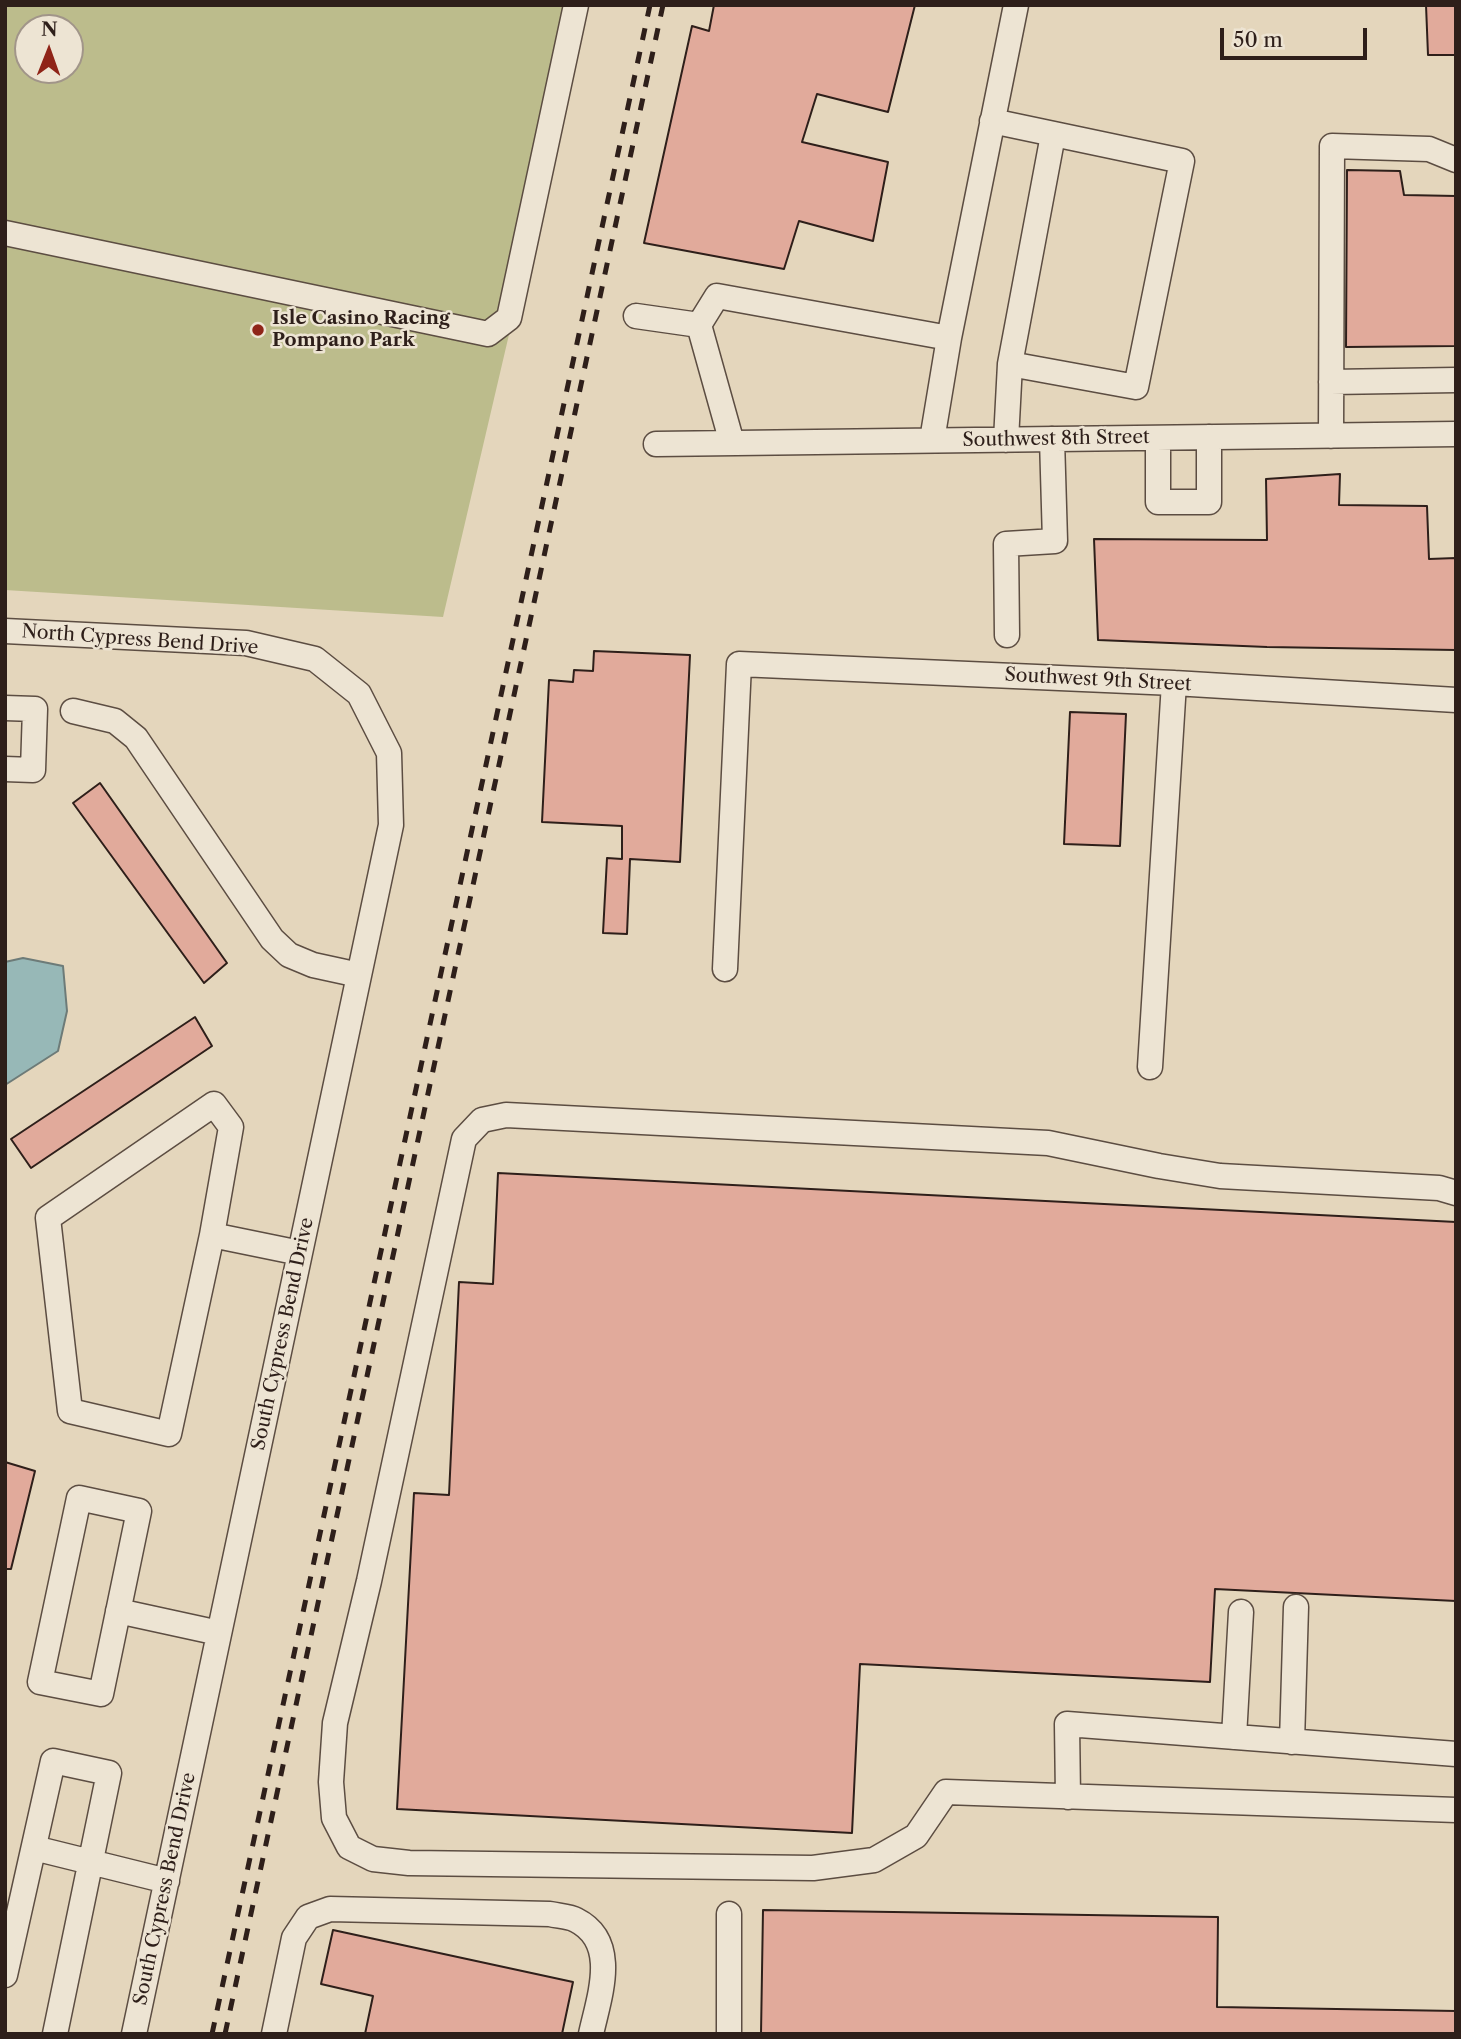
<!DOCTYPE html>
<html>
<head>
<meta charset="utf-8">
<style>
  body { margin:0 }
  #map { position:relative; width:1461px; height:2039px; overflow:hidden; background:#e4d6bc; font-family:"Libre Caslon Text",serif }
  canvas { display:block }
  .frame { position:absolute; inset:0; border:7px solid #2e1f1a; pointer-events:none }
  .north { position:absolute; left:14px; top:14px; width:70px; height:70px; box-sizing:border-box; background:#ede4d3; border:2px solid #a19589; border-radius:50%; rotate:1deg; font-size:19px; font-weight:700; line-height:28px; text-align:center; color:#2e1f1a }
  .north::after { content:''; display:block; margin:auto; width:24px; height:32px; background:#8f2418; clip-path:polygon(50% 0,100% 100%,50% 72%,0 100%) }
  .scale { position:absolute; left:1220px; top:28px; width:147px; height:32px; box-sizing:border-box; border:4px solid #2e1f1a; border-top:0; padding-left:9px; font-size:21px; line-height:24px; white-space:nowrap; color:#2e1f1a; -webkit-text-stroke:5px #ede4d3; paint-order:stroke }
</style>
</head>
<body>
<div id="map">
<canvas width="1461" height="2039"></canvas>
<div class="frame"></div>
<div class="north">N</div>
<div class="scale">50 m</div>
</div>
<script>
const context = document.querySelector('canvas').getContext('2d');
context.lineJoin = 'round';
function fillPath(path, color) {
  context.fillStyle = color;
  context.fill(path, 'evenodd');
}
function stroke(path, color, width, dash) {
  context.strokeStyle = color;
  context.lineWidth = width;
  context.lineCap = dash ? 'butt' : 'round';
  context.setLineDash(dash || []);
  context.stroke(path);
}
function label(font, color, halo, rows, align = 'center') {
  context.font = font + ' "Libre Caslon Text",serif';
  context.lineWidth = 5;
  context.setLineDash([]);
  context.textBaseline = 'middle';
  context.strokeStyle = halo;
  context.fillStyle = color;
  for (const [text, x, y, turn = 0] of rows) {
    context.save();
    context.translate(x, y);
    context.rotate((+turn || 0) * Math.PI / 180);
    context.textAlign = isNaN(turn) ? turn : align;
    if (halo) context.strokeText(text, 0, 0);
    context.fillText(text, 0, 0);
    context.restore();
  }
}
const green = new Path2D(`
  M5,5H586L443,617L5,590ZM28,28H70V70H28Z`);
const water = new Path2D(`
  M23,958L63,966L67,1011L58,1051L5,1085V962Z`);
const building = new Path2D(`
  M714,5H915L888,112L817,94L802,142L888,162L873,241L799,221L784,269L644,243L692,26L709,31Z
  M1426,5H1456V55H1428Z
  M1347,170L1400,171L1404,195L1456,196V346L1346,347Z
  M1340,474L1339,505L1427,506L1429,559L1456,558V650L1267,647L1098,640L1094,539L1267,540L1266,479Z
  M594,651L690,655L680,862L630,859L627,934L603,933L607,858L622,859V826L542,822L549,680L573,682L574,670L593,671Z
  M1070,712L1126,714L1120,846L1064,844Z
  M100,783L227,963L204,983L73,803Z
  M195,1017L212,1046L31,1168L11,1139Z
  M498,1173L1456,1222V1601L1215,1589L1210,1682L860,1664L852,1833L397,1809L414,1493L449,1495L459,1282L493,1284Z
  M5,1462L35,1471L11,1569H5Z
  M763,1910L1218,1917L1217,2007L1456,2011V2034H761Z
  M333,1930L573,1982L562,2034H365L373,1996L321,1984Z`);
const minor = new Path2D(`
  M992,121L1182,161L1136,387L1010,364
  M5,233L488,334L509,318L576,5
  M636,316L699,325L732,443
  M699,325L717,296L949,338
  M1331,382L1456,380
  M1331,436L1332,146L1429,149L1456,160
  M1158,438V502H1209V437
  M932,440L949,338L1016,5
  M1006,440L1010,364L1053,135
  M656,444L1456,434
  M5,631L246,643L315,659L359,694L389,753L391,825L134,2034
  M1007,635L1006,544L1055,541L1052,439
  M5,708L35,709L33,770L5,769
  M73,711L115,721L136,738L272,939L289,955L313,965L359,975
  M725,969L739,664L1174,683L1456,700
  M1150,1067L1174,683
  M214,1104L231,1127L212,1235L169,1434L70,1411L48,1218Z
  M1456,1193L1439,1188L1220,1176L1159,1166L1048,1143L506,1115L482,1120L464,1139L369,1581L335,1723L331,1782L334,1818L349,1847L373,1859L409,1863L813,1868L874,1860L916,1836L946,1792L1456,1810
  M212,1235L300,1253
  M79,1498L139,1511L101,1694L40,1682Z
  M118,1611L219,1633
  M1234,1737L1241,1612
  M1292,1742L1296,1607
  M1068,1797L1067,1724L1456,1754
  M34,1848L167,1881
  M729,1914V2034
  M5,1975L53,1761L109,1773L55,2034
  M274,2034L294,1938L308,1917L330,1909L550,1914C558,1916 569,1916 576,1920C620,1942 599,1997 591,2034`);
const rail = new Path2D(`
  M212,2034L650,5
  M225,2034L663,5`);
const markers = [
  [258,330,7,"#8f2418"]
];
const poiNames = [
  ["Isle Casino Racing",272,319],
  ["Pompano Park",272,341]
];
const streetNames = [
  ["Southwest 8th Street",1056,439,-1],
  ["North Cypress Bend Drive",140,640,4],
  ["Southwest 9th Street",1098,680,3],
  ["South Cypress Bend Drive",283,1334,-78],
  ["South Cypress Bend Drive",165,1889,-78]
];
fillPath(green, '#bcbc8c');
fillPath(water, '#97b8b7');
stroke(water, '#6d7b78', 2);
fillPath(building, '#e1aa9b');
stroke(building, '#2e1f1a', 2);
stroke(minor, '#5c4d42', 27);
stroke(minor, '#ede4d3', 24);
stroke(rail, '#2e1f1a', 5, [12, 12]);
for (const [x, y, r, color] of markers) {
  const dot = new Path2D();
  dot.arc(x, y, r, 0, 2 * Math.PI);
  context.fillStyle = color;
  context.fill(dot);
  stroke(dot, '#ede4d3', 2.5);
}
label('bold 19px', '#2e1f1a', '#ede4d3', poiNames, 'left');
label('19px', '#2e1f1a', '#ede4d3', streetNames);
</script>
</body>
</html>
